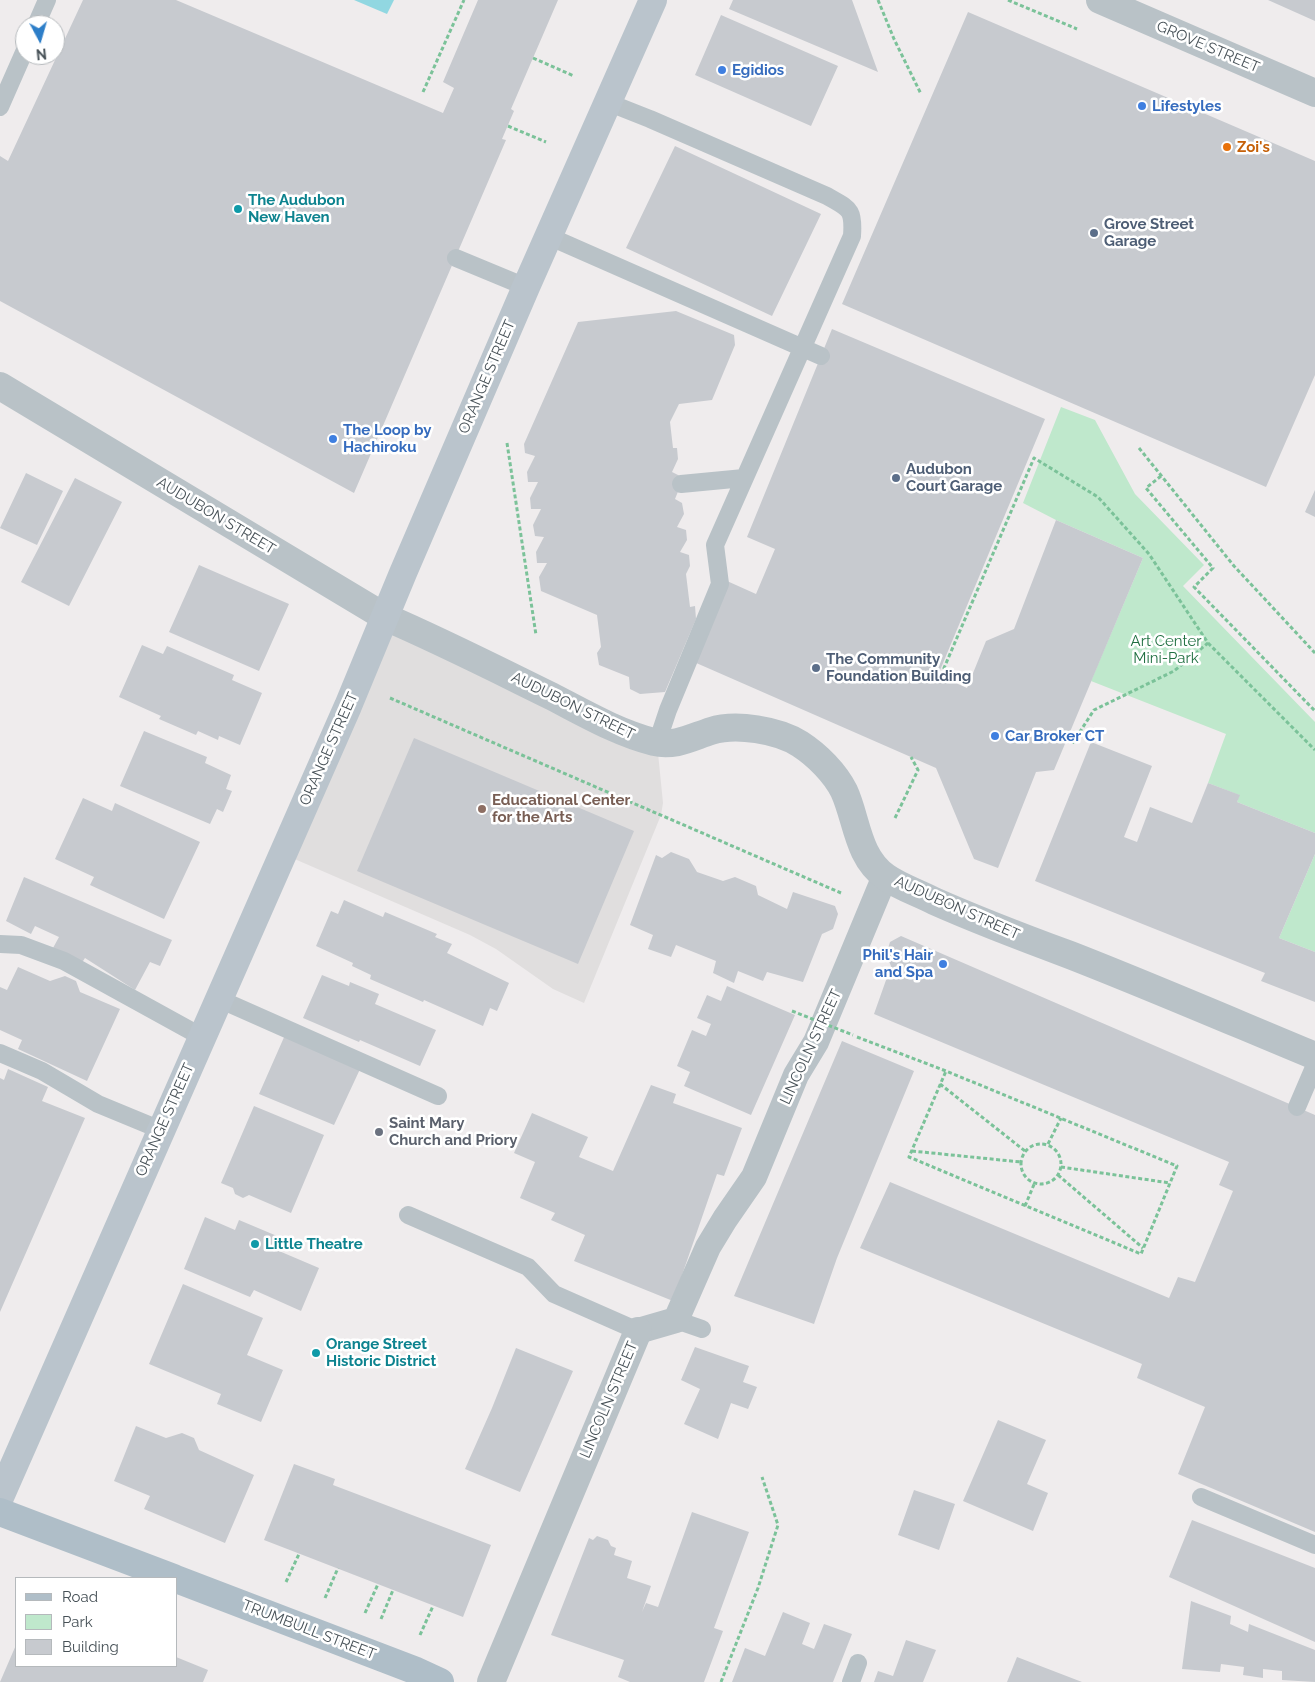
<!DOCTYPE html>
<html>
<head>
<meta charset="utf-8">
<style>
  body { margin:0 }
  #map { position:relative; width:1315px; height:1682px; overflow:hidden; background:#efeced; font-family:Raleway,sans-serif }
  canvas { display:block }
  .legend { position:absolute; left:15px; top:1577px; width:162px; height:90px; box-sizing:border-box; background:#fff; border:1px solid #b5b9bc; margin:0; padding:6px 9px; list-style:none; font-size:15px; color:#475157 }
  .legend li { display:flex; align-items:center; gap:10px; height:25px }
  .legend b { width:25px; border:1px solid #b5b9bc }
  .north { position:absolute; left:15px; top:15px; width:50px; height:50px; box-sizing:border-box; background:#fff; border:1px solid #b5b9bc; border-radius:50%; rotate:174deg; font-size:14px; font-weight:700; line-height:20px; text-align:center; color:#475157 }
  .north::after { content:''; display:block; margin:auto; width:18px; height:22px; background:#2d7ec8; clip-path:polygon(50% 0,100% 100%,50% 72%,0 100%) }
</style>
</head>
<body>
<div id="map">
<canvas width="1315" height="1682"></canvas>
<ul class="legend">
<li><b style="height:6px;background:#afbec8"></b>Road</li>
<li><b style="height:14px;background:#bfe8cc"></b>Park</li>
<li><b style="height:14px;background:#c7cacf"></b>Building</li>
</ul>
<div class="north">N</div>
</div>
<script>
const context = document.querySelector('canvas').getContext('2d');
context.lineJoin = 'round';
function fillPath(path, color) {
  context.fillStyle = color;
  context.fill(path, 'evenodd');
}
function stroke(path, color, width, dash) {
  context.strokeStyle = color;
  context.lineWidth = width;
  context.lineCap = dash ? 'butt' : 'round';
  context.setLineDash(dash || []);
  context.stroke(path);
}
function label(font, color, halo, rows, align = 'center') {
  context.font = font + ' Raleway,sans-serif';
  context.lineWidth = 5;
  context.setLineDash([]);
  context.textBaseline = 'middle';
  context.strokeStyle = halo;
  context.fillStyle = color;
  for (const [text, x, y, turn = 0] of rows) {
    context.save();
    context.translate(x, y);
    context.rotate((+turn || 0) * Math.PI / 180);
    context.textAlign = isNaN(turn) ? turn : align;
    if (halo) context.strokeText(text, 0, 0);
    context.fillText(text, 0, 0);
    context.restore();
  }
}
const education = new Path2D(`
  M385,617L657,743L663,803L661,815L584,1003L553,989L496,949L470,935L283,854Z`);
const green = new Path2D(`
  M1061,407L1095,420L1135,494L1204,565L1183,586L1315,722V833L1237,802L1239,795L1208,783L1226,734L1091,681L1143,558L1056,520L1023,503Z
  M1315,854V952L1279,938Z`);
const water = new Path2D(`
  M354,0H394L387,14Z`);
const building = new Path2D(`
  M83,0H176L443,113L454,88L443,82L478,0H558L511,109L514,111L502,139L506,140L354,493L0,301V156L8,161Z
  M733,0H852L878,72L729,9Z
  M1268,0H1315V21Z
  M968,12L1315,161V375L1266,487L842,304Z
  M721,15L838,66L811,126L695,75Z
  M675,146L821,214L772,316L626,248Z
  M676,311L734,335L735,345L712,400L679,404L670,422L673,448H677L678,459L672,472L680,476L681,484L675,499L682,503L684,514L677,527L686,530L687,540L680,552L689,555L690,566L686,574L690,607L695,606L696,619L665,692L640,694L630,689L629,677L599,665L597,653L601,647L597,615L541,591L539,577L547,563H537L536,552L544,537L535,536L533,525L541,509H531L530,498L538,482H528L527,472L535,456L525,453L524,444L578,322Z
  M832,329L1045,419L938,675L967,688L986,641L1014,629L1056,520L1143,558L1054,770L1036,772L998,868L974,859L936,768L694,662L727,581L756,594L775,549L747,537Z
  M26,473L63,491L37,545L0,528Z
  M75,478L122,502L69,606L21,582Z
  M1315,490V517L1305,512Z
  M199,565L289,604L259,671L169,632Z
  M142,645L163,654L167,646L234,675L232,680L262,693L240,745L219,736L218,740L198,731L196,735L159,719L161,716L119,697Z
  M144,731L207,757L205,763L231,775L226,789L232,791L223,812L217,809L210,824L120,786Z
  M414,738L634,831L578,964L357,871Z
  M1091,742L1152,766L1124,837L1137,842L1150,807L1192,823L1208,783L1240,795L1237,802L1315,833V854L1279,938L1315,952V1002L1261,981L1265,973L1035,881Z
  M83,798L112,811L115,803L200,842L164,919L90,885L94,877L55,859Z
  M671,852L689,859L697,872L723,881L735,877L756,886L758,895L787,909L793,892L835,906L838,914L833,929L822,934L803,982L767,972L763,981L738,971L734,983L713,973L716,961L676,945L671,957L648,949L653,935L630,925L656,855L662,858Z
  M24,877L172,940L160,966L150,962L135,990L85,958L81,964L53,948L59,937L35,926L31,934L6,921Z
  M344,900L383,917L385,912L437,934L435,937L452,944L447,953L509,983L497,1011L490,1008L483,1026L424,1000L423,1002L370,979L371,975L352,966L353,963L316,946L331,911L338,914Z
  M901,936L1315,1115V1532L1178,1474L1205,1407L1137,1378L1142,1364L860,1248L890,1182L1169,1298L1178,1277L1195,1282L1233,1191L1219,1185L1229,1162L874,1014L891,966L886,955L890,942Z
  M18,967L50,981L65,976L76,981L80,992L120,1009L87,1081L18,1049L22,1040L0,1030V987L7,990Z
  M322,975L349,986L350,982L379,994L375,1004L436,1030L420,1066L360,1040L359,1042L303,1018Z
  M727,986L795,1015L751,1115L684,1086L690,1072L677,1066L692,1030L706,1036L711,1024L697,1018L707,995L721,1001Z
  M285,1035L361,1067L334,1125L259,1094Z
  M842,1041L914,1071L837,1258L814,1324L734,1296Z
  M8,1069L48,1087L42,1101L85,1118L0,1312V1078L4,1080Z
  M651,1085L676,1094L673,1103L742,1128L724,1176L717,1174L673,1301L574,1261L585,1235L551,1220L555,1213L520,1198L535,1162L514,1153L532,1113L588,1137L579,1157L613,1171Z
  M254,1106L324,1135L291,1213L249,1195L243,1198L235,1194L233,1188L221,1183Z
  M205,1217L235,1230L239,1220L277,1236L272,1248L319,1268L301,1311L254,1290L250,1297L184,1269Z
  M183,1284L263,1318L247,1355L283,1370L261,1422L217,1404L221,1394L149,1364Z
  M695,1347L749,1366L743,1382L757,1387L748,1409L731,1403L718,1439L684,1424L700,1389L681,1380Z
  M516,1348L573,1371L520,1492L465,1469L492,1408Z
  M998,1420L1046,1440L1027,1484L1048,1493L1033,1531L963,1501Z
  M136,1426L166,1438L182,1433L194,1438L199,1450L254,1475L225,1543L144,1509L150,1496L114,1481Z
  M294,1464L335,1479L333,1485L491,1545L463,1617L264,1540Z
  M914,1490L955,1504L939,1550L898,1535Z
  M692,1512L749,1532L714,1628L723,1631L704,1682H630L618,1677L624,1660L551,1635L589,1538L593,1540L597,1536L608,1540L611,1546L616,1548L614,1555L632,1561L627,1578L651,1586L642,1612L646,1603L658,1607Z
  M1192,1520L1315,1568V1642L1169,1577Z
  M1191,1601L1231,1616L1230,1624L1248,1632L1249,1624L1315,1650V1682L1282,1680V1671L1263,1669V1678L1243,1675L1244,1667L1221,1664L1220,1672L1182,1669Z
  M783,1612L810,1623L802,1644L814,1649L824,1624L852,1634L833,1682H732L745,1648L765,1656Z
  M906,1640L936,1650L923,1682H874L878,1671L893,1676Z
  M16,1645V1666H176V1657L208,1670L203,1682H0Z
  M1017,1657L1082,1682H1007Z`);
const path = new Path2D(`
  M878,0L894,39L921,94
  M1008,0L1077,29
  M533,58L574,76
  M423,92L464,0
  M508,126L546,142
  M507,443L536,635
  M1139,448L1234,566L1315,653
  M1161,476L1146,488L1213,568L1194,587L1315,711
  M1208,643L1315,750
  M941,675L1034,458L1098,497L1149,554L1208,643L1174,671L1094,710L1072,744
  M390,698L841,893
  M895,818L918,770L911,757
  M857,1037L946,1071L1177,1166L1141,1254L909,1157L946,1071
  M940,1084L1025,1151
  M1021 1164a20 20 0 1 1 40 0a20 20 0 1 1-40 0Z
  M1048,1144L1061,1118
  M912,1151L1021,1162
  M1061,1167L1170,1183
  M1058,1175L1143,1248
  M1025,1206L1035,1182
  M286,1582L299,1554
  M325,1598L338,1568
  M365,1613L378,1584
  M381,1619L393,1590
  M420,1635L433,1606
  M721,1682L758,1588L778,1525L762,1477`);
const service = new Path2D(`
  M36,25L47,0
  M607,102L650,119L827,196C849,209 854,208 852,236L715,545L720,584L668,710L657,743
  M0,107L25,50
  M548,236L821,356
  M456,258L526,287
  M681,484L744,478
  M0,944L21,945L64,961L202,1037
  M219,999L438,1096
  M0,1053L42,1071L98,1104L161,1130
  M1297,1107L1315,1065
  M408,1215L528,1267L554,1294L638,1331
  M676,1320L702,1329
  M1201,1497L1315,1545
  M851,1682L858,1663`);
const pedestrian = new Path2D(`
  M638,1331L676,1320L708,1247L725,1219L754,1177L796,1075L816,1042L885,876`);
const minor = new Path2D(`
  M0,386L385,617C441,641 496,669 551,696C584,713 618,733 654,742C675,747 692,737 711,731C736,723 778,730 800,744C817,755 835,773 844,791C857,819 857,857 886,877C900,887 919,893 934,901C979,921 1024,938 1070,955C1152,987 1233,1022 1315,1056
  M491,1682L638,1331`);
const tertiary = new Path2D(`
  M1100,0L1315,93`);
const secondary = new Path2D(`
  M0,1497L348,706L403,573L526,287L653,0`);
const primary = new Path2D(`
  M0,1512L174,1578
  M176,1579L414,1670L440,1682`);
const pathBridge = new Path2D(`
  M792,1011L853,1035`);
const markers = [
  [722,70,5,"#3f7fe0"],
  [1142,106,5,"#3f7fe0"],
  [1227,147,5,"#e8710a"],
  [238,209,5,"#0f9aa8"],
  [1094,233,5,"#5c6f8a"],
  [333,439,5,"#3f7fe0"],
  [896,478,5,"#5c6f8a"],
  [816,668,5,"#5c6f8a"],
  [995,736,5,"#3f7fe0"],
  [482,809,5,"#8d6e63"],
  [943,964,5,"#3f7fe0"],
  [379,1132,5,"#6b7280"],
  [255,1244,5,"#0f9aa8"],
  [316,1353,5,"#0f9aa8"]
];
const streetNames = [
  ["GROVE STREET",1208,47,23],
  ["ORANGE STREET",487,377,-67],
  ["AUDUBON STREET",216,516,31],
  ["AUDUBON STREET",573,706,26],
  ["ORANGE STREET",329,749,-66],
  ["AUDUBON STREET",957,908,24],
  ["LINCOLN STREET",811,1047,-65],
  ["ORANGE STREET",165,1120,-66],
  ["LINCOLN STREET",609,1400,-67],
  ["TRUMBULL STREET",309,1630,21]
];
const shopNames = [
  ["Egidios",732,70],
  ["Lifestyles",1152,106],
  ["The Loop by",343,430],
  ["Hachiroku",343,447],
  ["Car Broker CT",1005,736],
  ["Phil's Hair",933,955,"right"],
  ["and Spa",933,972,"right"]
];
const foodNames = [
  ["Zoi's",1237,147]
];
const cultureNames = [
  ["The Audubon",248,200],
  ["New Haven",248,217],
  ["Little Theatre",265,1244],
  ["Orange Street",326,1344],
  ["Historic District",326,1361]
];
const serviceNames = [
  ["Grove Street",1104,224],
  ["Garage",1104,241],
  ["Audubon",906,469],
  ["Court Garage",906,486],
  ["The Community",826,659],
  ["Foundation Building",826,676]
];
const parkNames = [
  ["Art Center",1166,641],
  ["Mini-Park",1166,658]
];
const educationNames = [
  ["Educational Center",492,800],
  ["for the Arts",492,817]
];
const worshipNames = [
  ["Saint Mary",389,1123],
  ["Church and Priory",389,1140]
];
fillPath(education, '#e0dede');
fillPath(green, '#bfe8cc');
fillPath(water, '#91d7e1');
fillPath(building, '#c7cacf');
stroke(path, '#7bc299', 3, [4, 2.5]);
stroke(service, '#b9c2c7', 18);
stroke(pedestrian, '#b9c2c7', 26);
stroke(minor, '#b9c2c7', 28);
stroke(tertiary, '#b9c2c7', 28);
stroke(secondary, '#bac4cc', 28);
stroke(primary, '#afbec8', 28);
stroke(pathBridge, '#7bc299', 3, [4, 2.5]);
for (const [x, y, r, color] of markers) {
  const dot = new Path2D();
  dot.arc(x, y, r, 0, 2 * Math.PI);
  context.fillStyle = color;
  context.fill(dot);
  stroke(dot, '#fff', 2);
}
label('15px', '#475157', '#fff', streetNames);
label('bold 15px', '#366cbe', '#fff', shopNames, 'left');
label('bold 15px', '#c56008', '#fff', foodNames, 'left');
label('bold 15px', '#0d838f', '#fff', cultureNames, 'left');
label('bold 15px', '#4e5e75', '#fff', serviceNames, 'left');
label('15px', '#217042', '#fff', parkNames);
label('bold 15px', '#785e54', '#fff', educationNames, 'left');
label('bold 15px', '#5b616d', '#fff', worshipNames, 'left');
</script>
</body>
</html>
